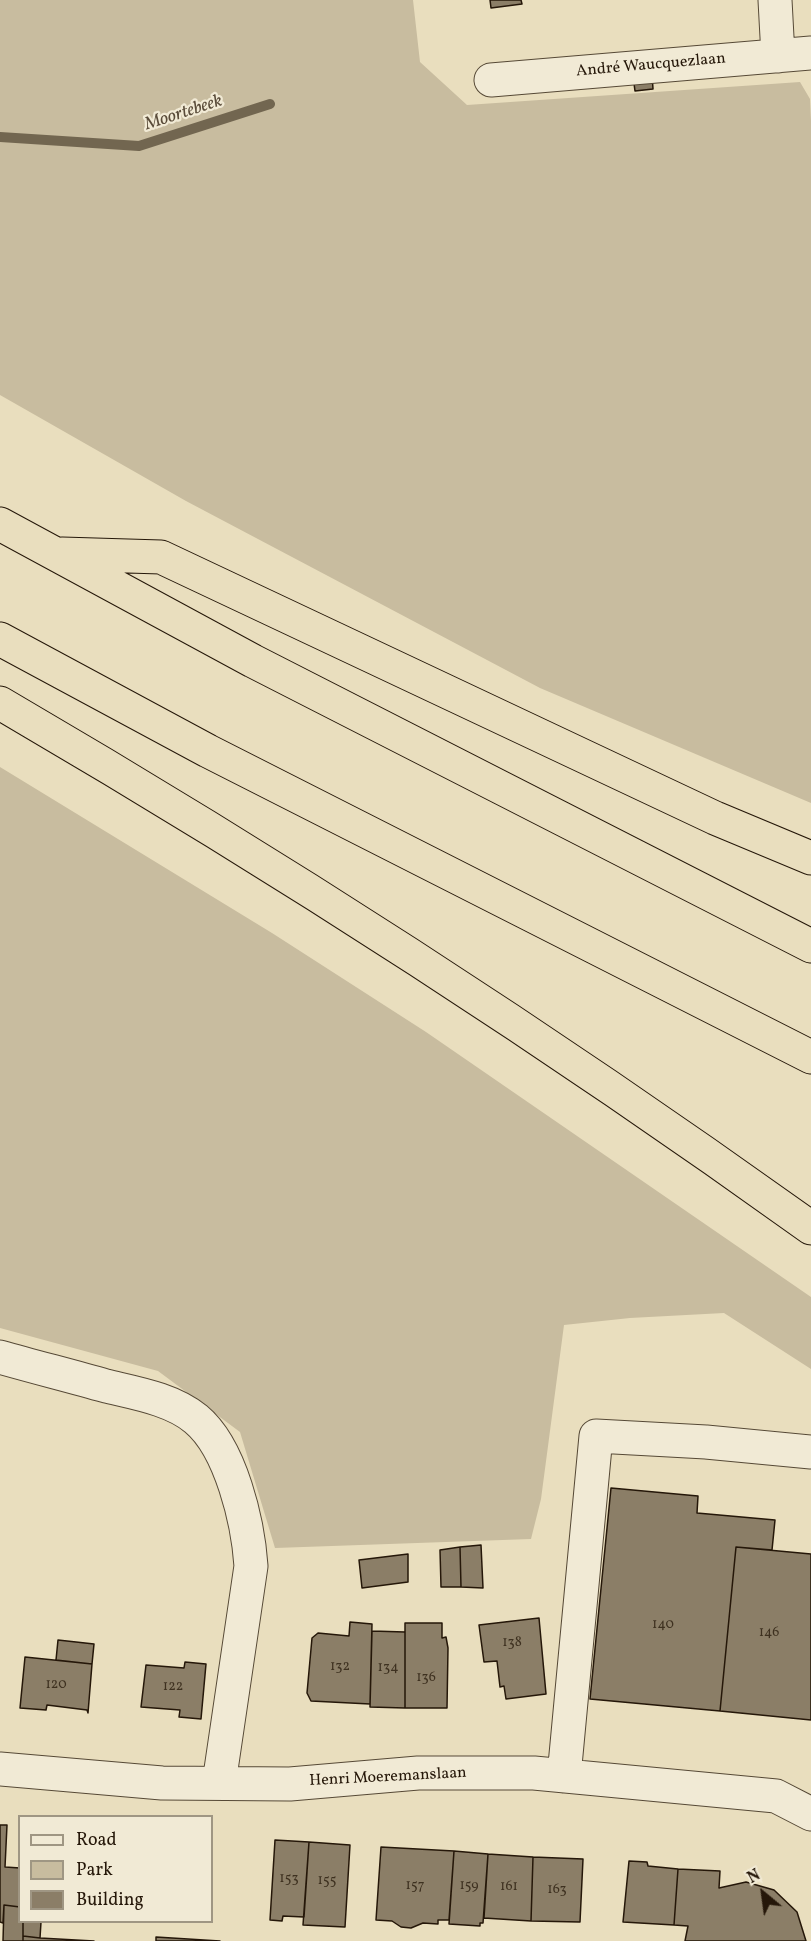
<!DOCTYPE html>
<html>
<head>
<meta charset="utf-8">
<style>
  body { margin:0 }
  #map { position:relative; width:811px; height:1941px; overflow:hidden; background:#e9debe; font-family:Vollkorn,serif }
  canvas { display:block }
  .legend { position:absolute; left:18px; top:1815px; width:195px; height:108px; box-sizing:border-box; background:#f1ead5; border:2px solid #9f9683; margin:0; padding:8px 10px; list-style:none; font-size:18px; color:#251709 }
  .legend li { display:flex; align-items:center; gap:12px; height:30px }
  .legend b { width:30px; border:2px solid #9f9683 }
  .north { position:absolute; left:733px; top:1863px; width:60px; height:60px; -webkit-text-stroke:4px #f1ead5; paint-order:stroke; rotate:331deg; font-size:16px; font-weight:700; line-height:24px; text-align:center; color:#251709 }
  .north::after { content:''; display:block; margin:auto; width:21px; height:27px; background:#251709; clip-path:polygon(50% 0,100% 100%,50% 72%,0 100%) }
</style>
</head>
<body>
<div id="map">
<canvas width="811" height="1941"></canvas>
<ul class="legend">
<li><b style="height:8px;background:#f1ead5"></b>Road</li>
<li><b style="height:16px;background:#c8bc9f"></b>Park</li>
<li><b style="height:16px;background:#8b7e67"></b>Building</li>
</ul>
<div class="north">N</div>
</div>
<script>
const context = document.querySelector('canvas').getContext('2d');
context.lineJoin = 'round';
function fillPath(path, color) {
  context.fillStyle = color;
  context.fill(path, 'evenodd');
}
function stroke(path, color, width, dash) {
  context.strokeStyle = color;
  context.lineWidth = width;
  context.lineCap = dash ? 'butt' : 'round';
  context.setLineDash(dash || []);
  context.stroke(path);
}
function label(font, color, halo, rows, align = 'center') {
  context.font = font + ' Vollkorn,serif';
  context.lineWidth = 4.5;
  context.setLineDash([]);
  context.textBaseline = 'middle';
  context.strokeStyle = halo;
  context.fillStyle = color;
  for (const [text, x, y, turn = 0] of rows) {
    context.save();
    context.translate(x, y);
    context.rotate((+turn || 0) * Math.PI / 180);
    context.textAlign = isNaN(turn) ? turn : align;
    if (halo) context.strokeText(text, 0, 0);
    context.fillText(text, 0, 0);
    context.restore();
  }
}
const green = new Path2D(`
  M0,0H413L420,62L467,105L800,82L810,99L811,121V803L540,688L186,501L0,395Z
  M0,767L272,933L426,1032L811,1297V1369L724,1313L630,1318L564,1325L541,1499L531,1539L275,1548L240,1432L158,1371L0,1328Z`);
const stream = new Path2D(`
  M0,137L139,146L270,104`);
const building = new Path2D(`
  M490,0H521L522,4L491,8Z
  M652,74L653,89L635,91L633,76Z
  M611,1488L698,1496L697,1513L775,1520L772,1550L736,1547L720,1711L590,1699Z
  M481,1545L483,1588L461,1587L460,1547Z
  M460,1547L461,1587H441L440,1550Z
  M736,1547L811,1554V1720L720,1711Z
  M408,1554V1582L362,1588L359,1560Z
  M539,1618L546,1694L506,1699L504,1686L500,1687L497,1661L484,1662L479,1625Z
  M350,1622L372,1624L370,1704L311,1701L307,1693L312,1638L318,1633L349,1636Z
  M405,1623H442V1638L446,1637L448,1648L447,1708H405Z
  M372,1631L405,1632V1708L370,1707Z
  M58,1640L94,1644L92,1664L56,1660Z
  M25,1657L92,1664L88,1713L87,1710L47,1705L46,1710L20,1708Z
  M185,1662L206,1664L201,1719L179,1717L180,1710L141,1707L146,1665L184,1668Z
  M0,1825H7L5,1867L20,1868V1907L4,1905L3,1923L0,1922Z
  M275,1840L309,1842L304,1917L283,1916L282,1921L270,1920Z
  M309,1842L350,1845L345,1927L303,1925Z
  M381,1847L454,1851L449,1920H438V1924L423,1923L411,1928L401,1927L392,1921L376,1920Z
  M454,1851L488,1854L483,1923H480V1926L449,1924Z
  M488,1854L533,1857L531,1921L484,1918Z
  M533,1857L583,1859L580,1922L531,1921Z
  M629,1861L647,1862L648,1866L678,1869L674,1925L623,1922Z
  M678,1869L720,1871L719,1888L746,1882L774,1890L797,1912L806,1941H685L688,1926L674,1925Z
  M4,1905L20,1907V1922H23V1941H3Z
  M23,1922H41L40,1938L23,1936Z
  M23,1936L40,1938L94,1941H23Z
  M156,1937L220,1941H156Z`);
const minor = new Path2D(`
  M775,0L778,56
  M491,80L811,53
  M0,1357C35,1367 71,1376 106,1386C135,1393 172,1399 196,1419C231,1448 248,1522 251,1566L219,1783
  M0,1769L162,1783L290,1784L418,1773H534L776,1796L811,1814
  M564,1776L596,1436L706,1442L811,1452`);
const highway = new Path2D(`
  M0,524L253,661L811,946
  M62,554L161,557L715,818L811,858
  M0,639L208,751L811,1057
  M0,703C278,865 549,1040 811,1228`);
const numberNames = [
  ["140",663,1625],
  ["146",769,1633],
  ["138",512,1643],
  ["132",340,1667],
  ["134",388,1668],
  ["136",426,1678],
  ["120",56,1685],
  ["122",173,1687],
  ["153",289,1879],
  ["155",327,1881],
  ["157",415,1886],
  ["159",469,1886],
  ["161",509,1887],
  ["163",557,1890]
];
const streetNames = [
  ["André Waucquezlaan",651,66,-5],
  ["Henri Moeremanslaan",388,1778,-3]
];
const waterNames = [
  ["Moortebeek",184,114,-18]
];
fillPath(green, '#c8bc9f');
stroke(stream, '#726650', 10);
fillPath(building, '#8b7e67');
stroke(building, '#251709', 1.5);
stroke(minor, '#564936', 35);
stroke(highway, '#251709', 35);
stroke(minor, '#f1ead5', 33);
stroke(highway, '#e9debe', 33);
label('14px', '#3e3120', null, numberNames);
label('16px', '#251709', '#f1ead5', streetNames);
label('italic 18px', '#594b39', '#f1ead5', waterNames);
</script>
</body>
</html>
